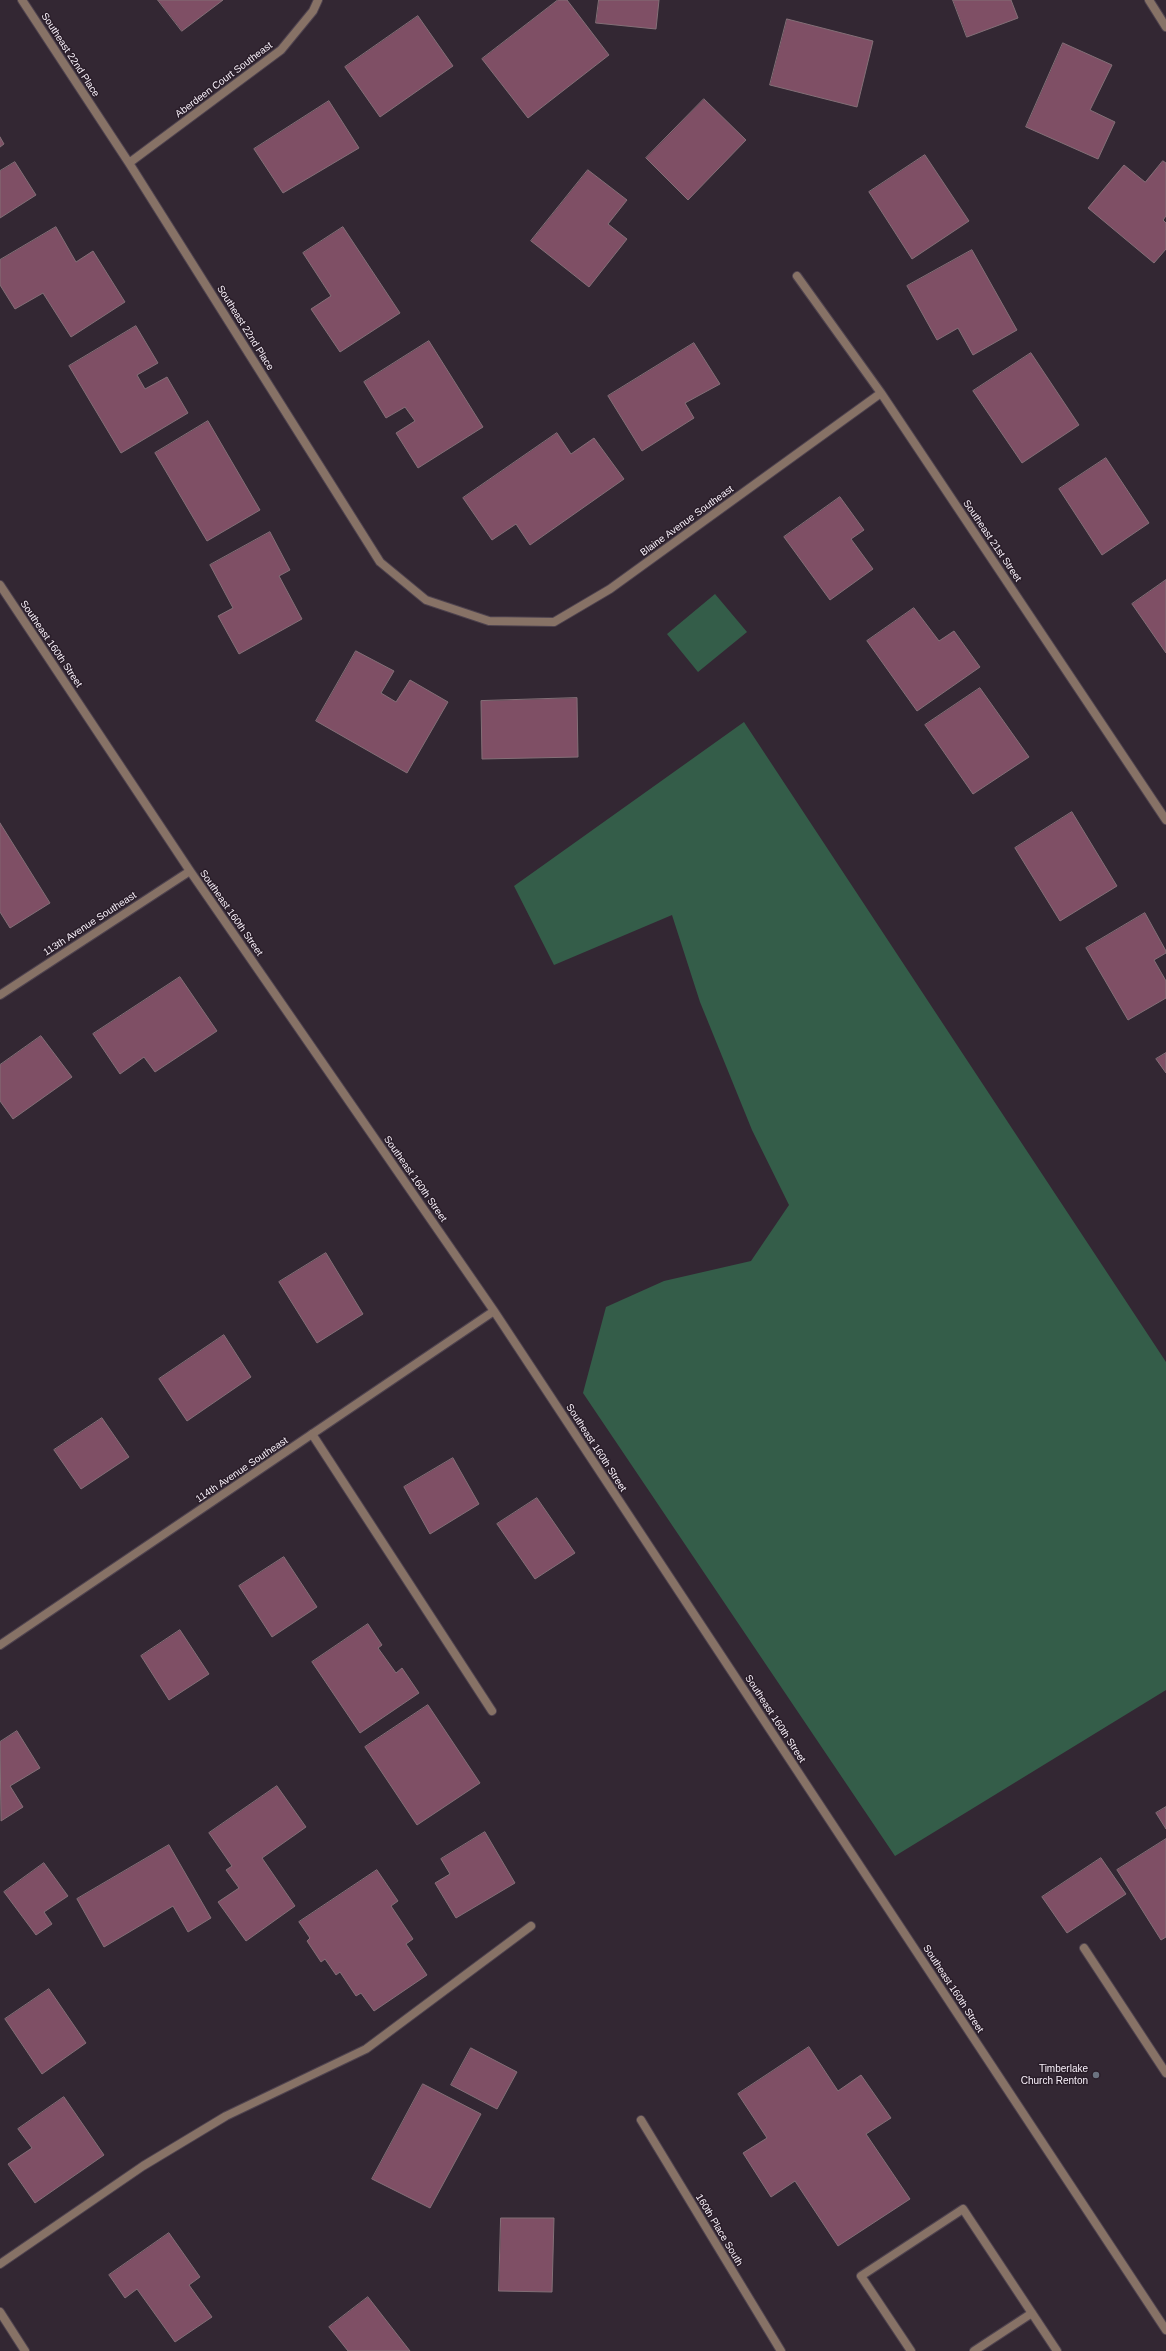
<!DOCTYPE html>
<html>
<head>
<meta charset="utf-8">
<style>
  body { margin:0 }
  canvas { display:block; background:#332733 }
</style>
</head>
<body>
<canvas width="1166" height="2351"></canvas>
<script>
const context = document.querySelector('canvas').getContext('2d');
context.lineJoin = 'round';
function fillPath(path, color) {
  context.fillStyle = color;
  context.fill(path, 'evenodd');
}
function stroke(path, color, width, dash) {
  context.strokeStyle = color;
  context.lineWidth = width;
  context.lineCap = dash ? 'butt' : 'round';
  context.setLineDash(dash || []);
  context.stroke(path);
}
function label(font, color, halo, rows, align = 'center') {
  context.font = font + ' Helvetica,sans-serif';
  context.lineWidth = 3;
  context.setLineDash([]);
  context.textBaseline = 'middle';
  context.strokeStyle = halo;
  context.fillStyle = color;
  for (const [text, x, y, turn = 0] of rows) {
    context.save();
    context.translate(x, y);
    context.rotate((+turn || 0) * Math.PI / 180);
    context.textAlign = isNaN(turn) ? turn : align;
    if (halo) context.strokeText(text, 0, 0);
    context.fillText(text, 0, 0);
    context.restore();
  }
}
const green = new Path2D(`
  M715,594L747,632L698,672L667,634Z
  M744,722L1166,1362V1690L895,1856L583,1393L606,1307L664,1281L751,1261L789,1205L752,1130L700,1002L672,915L554,965L514,886Z`);
const building = new Path2D(`
  M158,0H223L182,31Z
  M558,0H567L609,55L528,118L482,59Z
  M599,0H659L656,29L596,23Z
  M953,0H1011L1018,18L967,37Z
  M418,16L453,66L380,117L345,67Z
  M787,19L873,41L857,107L770,85Z
  M1063,43L1112,65L1090,110L1115,122L1098,159L1026,127Z
  M704,99L746,140L688,200L646,158Z
  M329,101L359,148L283,193L254,149Z
  M0,137L4,144L0,147Z
  M925,155L969,221L912,259L869,192Z
  M1163,161L1166,163V216L1163,220L1166,223V249L1154,263L1088,208L1124,165L1145,182Z
  M15,162L36,195L0,218V171Z
  M588,170L627,200L608,224L627,239L589,287L531,241Z
  M56,227L76,262L93,251L125,302L71,337L43,293L15,309L0,285V260Z
  M343,227L400,313L340,352L311,309L331,296L303,253Z
  M972,250L1017,330L973,355L958,328L937,340L907,286Z
  M136,326L158,363L137,375L145,389L167,377L188,413L121,453L69,366Z
  M429,341L483,427L418,468L396,433L415,421L405,407L386,418L364,382Z
  M694,343L720,384L685,403L694,418L642,451L608,396Z
  M1031,353L1079,425L1022,463L973,391Z
  M208,421L260,510L207,541L155,453Z
  M557,433L571,454L594,438L624,479L530,545L516,524L492,540L463,498Z
  M1106,458L1149,523L1102,555L1059,489Z
  M840,497L864,530L851,539L873,569L830,600L784,537Z
  M270,532L290,570L279,576L302,619L239,654L218,616L233,608L210,565Z
  M1166,580V653L1132,604Z
  M914,608L939,641L954,631L980,667L917,711L867,641Z
  M356,651L394,671L381,693L396,702L410,680L448,702L407,773L316,721Z
  M980,688L1029,757L973,794L925,725Z
  M577,698L578,757L482,759L481,701Z
  M1072,812L1117,886L1060,921L1015,848Z
  M0,823L50,903L10,928L0,912Z
  M1145,913L1166,951V953L1154,960L1166,981V998L1128,1020L1086,948Z
  M180,977L217,1031L155,1072L144,1057L120,1074L93,1034Z
  M41,1036L72,1077L13,1119L0,1101V1065Z
  M1166,1053V1073L1156,1059Z
  M326,1253L363,1314L317,1343L279,1282Z
  M224,1335L251,1377L187,1421L159,1379Z
  M102,1418L129,1457L81,1489L54,1450Z
  M453,1458L479,1504L430,1534L404,1487Z
  M537,1498L575,1553L535,1579L497,1524Z
  M284,1557L317,1607L272,1637L239,1586Z
  M368,1624L382,1645L378,1648L396,1673L402,1668L419,1693L360,1733L312,1662Z
  M180,1630L209,1674L169,1700L141,1656Z
  M428,1705L480,1783L417,1825L365,1747Z
  M17,1731L40,1768L10,1786L23,1807L1,1821L0,1742Z
  M277,1786L306,1827L262,1858L295,1906L246,1941L218,1902L239,1888L226,1870L232,1866L209,1833Z
  M1166,1807V1829L1156,1813Z
  M485,1832L515,1883L456,1918L435,1883L450,1874L441,1859Z
  M1166,1839V1937L1161,1940L1117,1870Z
  M169,1845L211,1918L188,1932L173,1906L104,1947L77,1899Z
  M1101,1858L1126,1894L1067,1933L1042,1897Z
  M44,1863L68,1896L44,1912L52,1924L36,1935L4,1892Z
  M377,1870L398,1901L391,1906L413,1939L406,1944L427,1975L374,2011L361,1993L356,1996L340,1972L336,1975L325,1959L321,1962L307,1941L310,1938L299,1922Z
  M49,1989L86,2043L42,2074L5,2019Z
  M809,2047L838,2091L861,2075L891,2118L866,2134L910,2199L838,2246L795,2181L771,2197L743,2153L767,2138L738,2094Z
  M471,2048L517,2072L497,2109L451,2085Z
  M423,2084L481,2114L430,2208L372,2179Z
  M64,2097L104,2155L35,2203L8,2164L32,2148L18,2129Z
  M501,2218H554L552,2292L499,2291Z
  M169,2233L200,2277L189,2285L212,2317L175,2342L137,2289L125,2298L109,2275Z
  M368,2297L410,2351H348L329,2327Z`);
const service = new Path2D(`
  M312,1434L492,1711
  M1084,1948L1166,2073
  M0,2264L143,2166L226,2116L366,2049L531,1926
  M911,2351L861,2276L963,2209L1057,2351
  M974,2351L1032,2313`);
const minor = new Path2D(`
  M22,0L129,163L380,562L426,600L489,621L554,622L610,589L881,393
  M1149,0L1166,27
  M129,163L281,50L313,11L318,0
  M797,276L881,393L1166,820
  M0,585L190,871L494,1311L1166,2330
  M0,995L190,871
  M0,1645L494,1311
  M641,2120L781,2351
  M0,2312L25,2351`);
const markers = [
  [1096,2075,4,"#6b7280"]
];
const streetNames = [
  ["Southeast 22nd Place",70,55,57],
  ["Aberdeen Court Southeast",224,80,-37],
  ["Southeast 22nd Place",245,328,58],
  ["Blaine Avenue Southeast",687,521,-36],
  ["Southeast 21st Street",992,541,56],
  ["Southeast 160th Street",51,644,56],
  ["Southeast 160th Street",231,913,55],
  ["113th Avenue Southeast",90,924,-33],
  ["Southeast 160th Street",415,1179,55],
  ["Southeast 160th Street",596,1448,57],
  ["114th Avenue Southeast",242,1470,-34],
  ["Southeast 160th Street",775,1719,57],
  ["Southeast 160th Street",953,1989,57],
  ["160th Place South",719,2230,59]
];
const poiNames = [
  ["Timberlake",1088,2069],
  ["Church Renton",1088,2081]
];
fillPath(green, '#345d49');
fillPath(building, '#7f4f65');
stroke(building, '#836f77', 1);
stroke(service, '#4f434f', 10);
stroke(minor, '#4f434f', 10);
stroke(service, '#877266', 8);
stroke(minor, '#877266', 8);
for (const [x, y, r, color] of markers) {
  const dot = new Path2D();
  dot.arc(x, y, r, 0, 2 * Math.PI);
  context.fillStyle = color;
  context.fill(dot);
  stroke(dot, '#291d29', 1.5);
}
label('10px', '#f8f0f9', '#291d29', streetNames);
label('10px', '#f8f0f9', '#291d29', poiNames, 'right');
</script>
</body>
</html>
